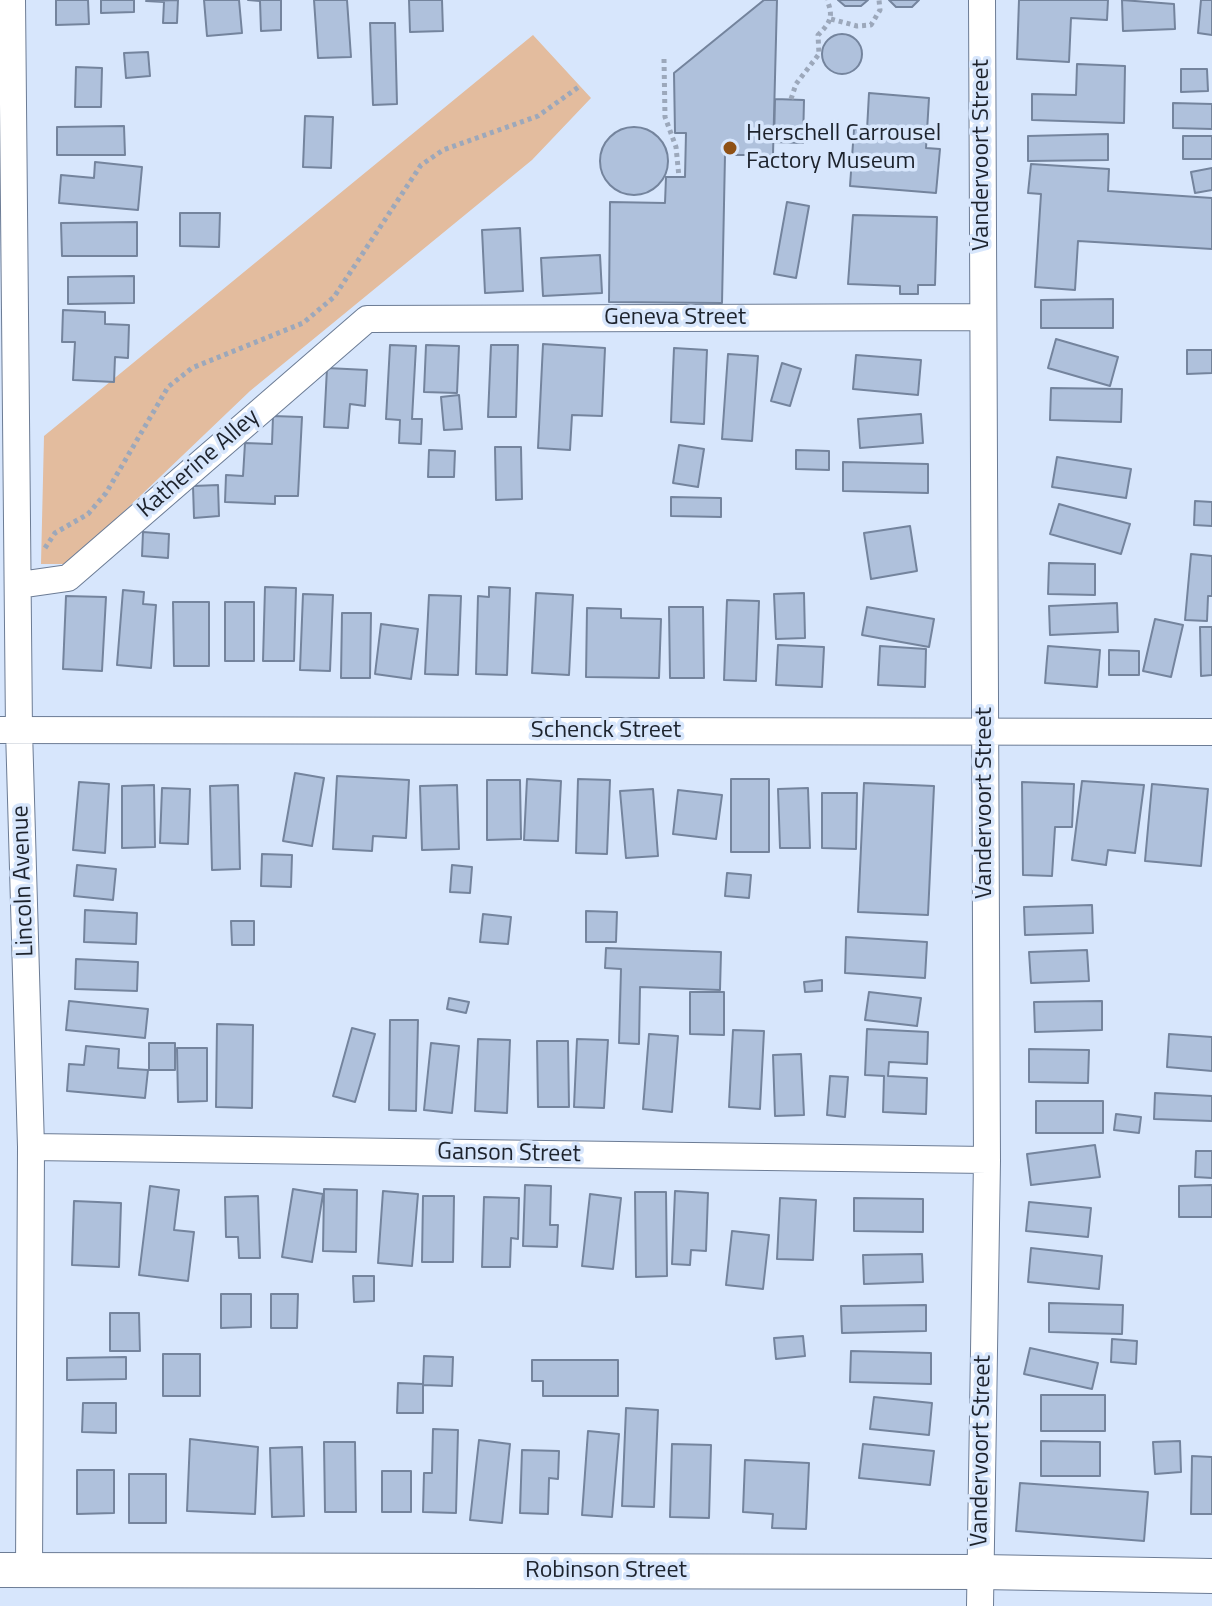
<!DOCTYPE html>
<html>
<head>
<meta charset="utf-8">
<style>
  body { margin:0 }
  canvas { display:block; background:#d7e6fc }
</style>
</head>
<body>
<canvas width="1212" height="1606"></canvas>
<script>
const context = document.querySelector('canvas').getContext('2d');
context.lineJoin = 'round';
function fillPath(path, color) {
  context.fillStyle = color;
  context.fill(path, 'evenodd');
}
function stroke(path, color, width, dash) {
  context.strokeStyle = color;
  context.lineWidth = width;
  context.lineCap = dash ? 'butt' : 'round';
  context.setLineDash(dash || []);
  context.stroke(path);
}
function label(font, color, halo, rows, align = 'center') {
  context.font = font + ' "Titillium Web",sans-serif';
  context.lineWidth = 7;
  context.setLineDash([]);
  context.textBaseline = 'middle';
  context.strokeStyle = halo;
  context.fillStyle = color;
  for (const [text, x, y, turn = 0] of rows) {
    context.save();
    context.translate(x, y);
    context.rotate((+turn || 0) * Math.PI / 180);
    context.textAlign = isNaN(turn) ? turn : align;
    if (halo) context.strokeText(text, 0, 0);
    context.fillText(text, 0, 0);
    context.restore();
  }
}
const green = new Path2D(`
  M533,35L591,98L532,160L250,391L69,564H41L44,436Z`);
const building = new Path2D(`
  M56,0H88L89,24L56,25Z
  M101,0H134V12L101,13Z
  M178,0L177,23H163L164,2L146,1Z
  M204,0H239L242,33L207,36Z
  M248,0H281V30L261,31L260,1Z
  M314,0H347L351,57L318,58Z
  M409,0H442L443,31L410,32Z
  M764,0H777L773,155H725L722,303L609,302L610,202L665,203L666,177H685L686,133H675L674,73Z
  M838,0H868L861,6H845Z
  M889,0H919L912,7H896Z
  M1019,0H1108L1107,20L1071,18L1069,62L1017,59Z
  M1122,0L1174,4L1175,29L1123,31Z
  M1201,0H1212V35L1198,33Z
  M370,23H395L397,104L373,105Z
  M822 54a20 20 0 1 1 40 0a20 20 0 1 1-40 0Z
  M148,52L150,76L126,78L124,53Z
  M1077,64L1125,66L1124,123L1032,120V94L1076,95Z
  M76,67L102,68L101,107H75Z
  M1181,69H1207L1208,91L1181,92Z
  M869,93L929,98L926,148L940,149L936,193L850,186L854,129L867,130Z
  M775,99L804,100L803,143L774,142Z
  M1173,103L1212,104V129L1173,128Z
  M305,116L333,117L331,168L303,167Z
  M124,126L125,155H57V127Z
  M600 161a34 34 0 1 1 68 0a34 34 0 1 1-68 0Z
  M1108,134V160L1028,161V136Z
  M1183,136H1212V159H1183Z
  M95,162L142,167L138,210L59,203L61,175L94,178Z
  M1031,164L1109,169L1108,191L1212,198V249L1078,241L1075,290L1035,287L1041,194L1028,193Z
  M1212,168V190L1195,193L1191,172Z
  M787,202L809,206L796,278L774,274Z
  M180,213H220L219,247L180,246Z
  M853,215L937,217L935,285H918V294H900V286L848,284Z
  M137,222V256H62L61,223Z
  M520,228L523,291L485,293L482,230Z
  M600,255L602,293L543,296L541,258Z
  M134,276V303L68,304V277Z
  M1113,299V328H1041V300Z
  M63,310L105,312V324L129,325L128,358L115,357L114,382L73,380L75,342H62Z
  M1056,339L1118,357L1110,386L1048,368Z
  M543,344L605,348L602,416L572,415L570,450L538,448Z
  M390,345L416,346L412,419H422L421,444L399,443L400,420L386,419Z
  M426,345L459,346L457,393L424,392Z
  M491,345H518L516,417H488Z
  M674,348L707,350L704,424L671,422Z
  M1187,350H1212V373L1187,374Z
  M728,354L758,356L752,441L722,439Z
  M856,355L921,360L918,395L853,389Z
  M782,363L801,369L790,406L771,401Z
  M327,368L367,370L365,406L350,404L348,428L324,427Z
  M1051,388L1122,389L1121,422L1050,420Z
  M459,395L462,429L444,430L441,397Z
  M921,414L923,443L860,448L858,419Z
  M273,416L302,417L298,496H275V504L225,502L226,475L243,476L245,443L272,444Z
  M679,445L704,449L698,487L673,483Z
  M495,447H521L522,499L496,500Z
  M429,450L455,451L454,477H428Z
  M796,450L829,451V470L796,469Z
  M1057,457L1131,469L1126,498L1052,487Z
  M843,462L928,464V493L843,491Z
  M218,485L219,516L194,518L193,486Z
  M671,497L721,498V517L671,516Z
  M1195,501L1212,502V526L1194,525Z
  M1059,504L1130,524L1121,554L1050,534Z
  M910,526L917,571L871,579L864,533Z
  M143,532L169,534L168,558L142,556Z
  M1191,554L1212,556V596H1208L1207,621L1185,620Z
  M1049,563L1095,564V595L1048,594Z
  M265,587L296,588L294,661H263Z
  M489,587L510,588L507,675L476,674L478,596L489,597Z
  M123,590L144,592L143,604L156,605L151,668L117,665Z
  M536,593L573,595L569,675L532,673Z
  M804,593L805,638L776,639L774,594Z
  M303,594L333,595L330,671L300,670Z
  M429,595L461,596L458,675L425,674Z
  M66,596L106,597L102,671L63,669Z
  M727,600L759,601L756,681L724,680Z
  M173,602H209V666H174Z
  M225,602H254V661H225Z
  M1117,603L1118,632L1050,635L1049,606Z
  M669,607H703L704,678H670Z
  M867,607L934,619L929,647L862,635Z
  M587,608L621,609V618L661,619L659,678L586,677Z
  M342,613H371L370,678H341Z
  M1155,619L1183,625L1171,677L1143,671Z
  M381,624L418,629L411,679L375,674Z
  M1200,627H1212V675L1201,676Z
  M778,645L824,647L822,687L776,685Z
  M880,646L926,649L925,687L878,685Z
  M1048,646L1100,650L1097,687L1045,683Z
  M1109,650L1139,651V675H1109Z
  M295,773L324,778L312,846L283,841Z
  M337,776L409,780L406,838L373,836L372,851L333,849Z
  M527,779L561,781L558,841L524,840Z
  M578,779L610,780L607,854L576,853Z
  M731,779H769V852H731Z
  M487,780H520L521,839L487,840Z
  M1082,781L1144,785L1135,853L1108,850L1106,865L1072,860Z
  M79,782L109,784L105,853L73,850Z
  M1022,782L1074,784L1072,827H1055L1052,876L1023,875Z
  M864,783L934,786L928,915L858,912Z
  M1152,784L1208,789L1201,866L1145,861Z
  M154,785L155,847L122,848V786Z
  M238,785L240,869L212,870L210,786Z
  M457,785L459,849L422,850L420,786Z
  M162,788L190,789L188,844L160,843Z
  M808,788L810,848H780L778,789Z
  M653,789L658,856L626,858L620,791Z
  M678,790L722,795L716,839L673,834Z
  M822,793H857L856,849L822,848Z
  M262,854L292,855L291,887L261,886Z
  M77,865L116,869L113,900L74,896Z
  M452,865L472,867L470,893L450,892Z
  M727,873L751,875L749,898L725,896Z
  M1092,905L1093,933L1025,935L1024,907Z
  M85,910L137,913L136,944L84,942Z
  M586,911L617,912L616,942H586Z
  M483,914L511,917L508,944L480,942Z
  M231,921H254V945H232Z
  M846,937L927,942L925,978L845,973Z
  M606,948L721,952L720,990L640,987L639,1044L619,1043L621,969L605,968Z
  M1087,950L1089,981L1031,983L1029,952Z
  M76,959L138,962L137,991L75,989Z
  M822,980V991L805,992L804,982Z
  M690,992H724V1035L690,1034Z
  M869,992L921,998L917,1026L865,1020Z
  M449,998L469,1002L466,1013L447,1009Z
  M69,1001L148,1009L145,1038L66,1030Z
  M1102,1001V1030L1035,1032L1034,1002Z
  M390,1020H418L416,1111L389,1110Z
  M217,1024L253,1025L252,1108L216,1107Z
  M352,1028L375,1034L355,1102L333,1096Z
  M867,1029L928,1032L927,1064L889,1062L888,1076L927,1078L926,1114L883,1112L884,1076L865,1075Z
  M733,1030L764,1031L760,1109L729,1107Z
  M649,1034L678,1036L672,1112L643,1109Z
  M1169,1034L1212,1037V1071L1167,1067Z
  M478,1039L510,1040L507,1113L475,1111Z
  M577,1039L608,1040L604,1108L574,1107Z
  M537,1041H568L569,1107H538Z
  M149,1043H175V1070H149Z
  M431,1043L459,1046L452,1113L424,1110Z
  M86,1046L119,1049L118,1068L148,1070L145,1098L67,1091L69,1064L84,1065Z
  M177,1048H207V1101L178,1102Z
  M1029,1049L1089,1050L1088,1083L1029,1082Z
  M801,1054L804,1115L775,1116L773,1055Z
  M830,1076L848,1077L845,1117L827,1115Z
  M1155,1093L1212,1096V1121L1154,1119Z
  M1036,1101H1103V1133H1036Z
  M1116,1114L1141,1117L1139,1133L1114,1130Z
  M1095,1145L1100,1177L1031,1185L1027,1154Z
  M1196,1151H1212V1178L1195,1177Z
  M525,1185L551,1186L550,1225H558L557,1247L523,1246Z
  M1212,1185V1217H1179V1186Z
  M150,1186L179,1190L174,1230L194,1232L188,1281L139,1275Z
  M293,1189L323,1194L312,1262L282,1257Z
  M324,1189L357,1190L356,1252L323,1251Z
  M383,1191L418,1194L412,1266L378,1263Z
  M675,1191L708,1193L706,1251L691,1250L690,1265L672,1264Z
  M635,1192H666L667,1276L636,1277Z
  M590,1194L621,1198L613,1269L582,1266Z
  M258,1196L260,1258H239L238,1237H226L225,1197Z
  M423,1196H454L453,1262H422Z
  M484,1197L519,1198L518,1239L511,1238L510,1267H482Z
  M780,1198L816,1200L813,1260L777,1259Z
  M854,1198L923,1199V1232L854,1231Z
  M74,1201L121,1203L119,1267L72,1265Z
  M1029,1202L1091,1208L1088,1237L1026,1231Z
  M732,1231L769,1235L763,1289L726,1285Z
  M1031,1248L1102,1256L1099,1289L1028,1282Z
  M922,1254L923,1282L864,1284L863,1255Z
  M353,1276H374V1301L354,1302Z
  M221,1294H251V1327L221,1328Z
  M271,1294H298L297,1328H271Z
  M1049,1303L1123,1305L1122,1334L1049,1332Z
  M926,1305V1331L842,1333L841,1306Z
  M110,1313H139L140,1351H110Z
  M803,1336L805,1356L776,1359L774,1338Z
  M1112,1339L1137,1341L1136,1364L1111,1362Z
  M1030,1348L1098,1363L1092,1389L1024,1374Z
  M851,1351L931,1353V1384L850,1382Z
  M163,1354H200V1396H163Z
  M424,1356L453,1357L452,1386L423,1385V1413H397L398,1383L423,1384Z
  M126,1357V1379L67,1380V1358Z
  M532,1360H618V1396H543V1381H532Z
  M1041,1395H1105V1431H1041Z
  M874,1397L932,1403L929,1435L870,1429Z
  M83,1403H116V1433L82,1432Z
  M626,1408L658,1410L654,1507L622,1506Z
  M433,1429L458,1430L456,1513L423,1512L424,1473H432Z
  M588,1431L619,1434L612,1517L582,1515Z
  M190,1439L258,1447L255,1514L187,1511Z
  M479,1440L510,1444L502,1523L470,1520Z
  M1041,1441L1100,1442V1476H1041Z
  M1180,1441L1181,1472L1155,1474L1153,1442Z
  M324,1442H355L356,1512H325Z
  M672,1444L711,1445L709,1518L670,1517Z
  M863,1444L934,1451L930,1485L859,1478Z
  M302,1447L304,1516L272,1517L270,1448Z
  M522,1450L559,1451L558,1479L549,1478L548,1514L520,1513Z
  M1192,1456L1212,1457V1514H1191Z
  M745,1460L809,1463L806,1529L772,1528L773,1514L743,1512Z
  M77,1470H114V1513L77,1514Z
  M382,1471H411V1512H382Z
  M129,1474H166V1523H129Z
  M1020,1483L1148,1492L1144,1541L1016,1531Z`);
const path = new Path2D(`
  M831,19L857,26L871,25L880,10L879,0
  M664,59L665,117L676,147L679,177
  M791,99L796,84L819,54L818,35C830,23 834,17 827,0
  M45,548L55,533L88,514L106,493L168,387L192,368L303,323L334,297L421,165L443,150L538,116L580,86`);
const minor = new Path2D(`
  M12,0L19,730L31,1147L29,1571
  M19,585L68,578L367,319L982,317
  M0,730L1212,732
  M31,1147L987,1160
  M980,1606L987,1160L982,0`);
const tertiary = new Path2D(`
  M0,1570L981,1572L1212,1576`);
const markers = [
  [730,148,8,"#8f5115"]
];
const poiNames = [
  ["Herschell Carrousel",746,134],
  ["Factory Museum",746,162]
];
const streetNames = [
  ["Vandervoort Street",982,155,-90],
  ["Geneva Street",675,318],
  ["Katherine Alley",199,464,-41],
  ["Schenck Street",606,731],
  ["Vandervoort Street",985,803,-90],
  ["Lincoln Avenue",24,881,-92],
  ["Ganson Street",509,1154,1],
  ["Vandervoort Street",982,1451,-89],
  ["Robinson Street",606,1571]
];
fillPath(green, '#e3bc9e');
fillPath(building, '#afc1dc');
stroke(building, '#74849d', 2);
stroke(minor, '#6c7c95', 28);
stroke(tertiary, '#6c7c95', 36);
stroke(path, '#9ca8bb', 5, [4, 4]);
stroke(minor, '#fff', 26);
stroke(tertiary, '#fff', 34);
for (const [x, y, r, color] of markers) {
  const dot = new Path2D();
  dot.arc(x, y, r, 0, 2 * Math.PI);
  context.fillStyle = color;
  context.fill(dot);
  stroke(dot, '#d7e6fc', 3);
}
label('24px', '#1d232d', '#d7e6fc', poiNames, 'left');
label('24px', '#1d232d', '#d7e6fc', streetNames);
</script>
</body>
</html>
